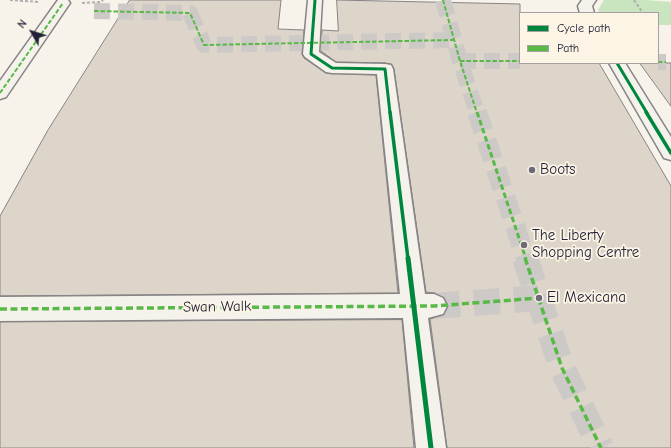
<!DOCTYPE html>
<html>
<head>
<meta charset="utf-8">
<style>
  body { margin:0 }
  #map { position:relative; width:671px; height:448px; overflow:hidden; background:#f7f3ea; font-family:"Comic Neue",sans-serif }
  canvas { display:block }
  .legend { position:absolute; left:519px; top:12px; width:140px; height:52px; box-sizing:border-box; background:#fcf5e5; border:1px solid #a5a1a1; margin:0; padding:5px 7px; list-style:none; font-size:12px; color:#22223b }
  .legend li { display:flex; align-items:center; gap:8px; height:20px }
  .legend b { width:20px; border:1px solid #a5a1a1 }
  .north { position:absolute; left:12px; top:12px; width:40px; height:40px; -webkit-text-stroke:3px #fcf5e5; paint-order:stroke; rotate:309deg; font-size:11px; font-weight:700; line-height:16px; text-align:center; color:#22223b }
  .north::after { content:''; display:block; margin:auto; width:14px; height:18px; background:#22223b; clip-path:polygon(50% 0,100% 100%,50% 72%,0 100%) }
</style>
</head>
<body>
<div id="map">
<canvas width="671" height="448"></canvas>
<ul class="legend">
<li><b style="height:5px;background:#00873e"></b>Cycle path</li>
<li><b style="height:5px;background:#58b947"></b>Path</li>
</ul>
<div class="north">N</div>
</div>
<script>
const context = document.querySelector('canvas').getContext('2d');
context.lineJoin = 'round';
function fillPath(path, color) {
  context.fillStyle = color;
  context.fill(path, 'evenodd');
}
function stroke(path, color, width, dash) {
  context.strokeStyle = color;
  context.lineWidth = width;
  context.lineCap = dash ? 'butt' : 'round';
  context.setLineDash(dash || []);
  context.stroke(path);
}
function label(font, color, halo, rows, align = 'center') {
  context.font = font + ' "Comic Neue",sans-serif';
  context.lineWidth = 3.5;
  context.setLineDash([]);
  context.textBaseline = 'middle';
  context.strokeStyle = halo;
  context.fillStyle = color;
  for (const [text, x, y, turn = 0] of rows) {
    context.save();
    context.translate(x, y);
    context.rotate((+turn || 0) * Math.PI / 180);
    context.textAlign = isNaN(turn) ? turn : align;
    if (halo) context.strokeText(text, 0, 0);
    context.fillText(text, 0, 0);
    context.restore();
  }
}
const green = new Path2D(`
  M604,0H646L671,2V25H658V13H599L598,10Z`);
const building = new Path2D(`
  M130,0H281L278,29L304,30L302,54L304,58L326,73L376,75L398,293L0,296V216L48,130Z
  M337,0L520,4V63H599L671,186V448H447L430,319L443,315L448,305L444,297L435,293L426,292L394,69L391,64L385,63L336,62L321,51L322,30L338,31Z
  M640,63H671V106Z
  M402,320L414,448H0V322Z`);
const minorTunnelFar2 = new Path2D(`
  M443,0L460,61L477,113
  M94,11L190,13L204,45L453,40
  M460,61H520
  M658,62H666`);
const minorTunnelFar1 = new Path2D(`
  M477,112L526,259`);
const minorTunnel = new Path2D(`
  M525,258L562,368L601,448
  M434,306L539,298`);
const path = new Path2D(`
  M10,0L39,2
  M634,0L643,13
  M82,3L101,2L103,0`);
const minor = new Path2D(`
  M58,0H68L70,3L6,97L0,99V81Z
  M308,0H322L319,52L336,63L385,64L391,65L393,69L425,294H434L443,298L447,306L443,314L428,318L446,448H416L403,318L0,321V297L400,294L377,74L332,73L326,72L305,57L303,54Z
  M582,0H596L592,6L594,13H580L578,6Z
  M609,63H625L671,137V160L664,158Z`);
const quietFar2 = new Path2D(`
  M443,0L460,61L477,113
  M94,11L190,13L204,45L453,40
  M460,61H520
  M658,62H666
  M0,93L63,3`);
const quietFar1 = new Path2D(`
  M477,112L526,259`);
const quiet = new Path2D(`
  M525,258L562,368L601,448
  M0,309L434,306L539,298`);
const cyclewayFar2 = new Path2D(`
  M315,0L311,54L332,68L385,69L390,113
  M617,63L647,113`);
const cyclewayFar1 = new Path2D(`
  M390,112L408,259
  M646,112L671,153`);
const cycleway = new Path2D(`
  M408,258L431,448`);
const markers = [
  [532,170,4,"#6d6b78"],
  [524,245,4,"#6d6b78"],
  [539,298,4,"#6d6b78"]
];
const poiNames = [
  ["Boots",540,170],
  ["The Liberty",532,236],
  ["Shopping Centre",532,253],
  ["El Mexicana",547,298]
];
const streetNames = [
  ["Swan Walk",217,307,-1]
];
fillPath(green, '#c9e5bf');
fillPath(building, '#ded5ca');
stroke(building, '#868485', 1);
stroke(minorTunnelFar2, '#ccc9c7', 16, [16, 8]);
stroke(minorTunnelFar1, '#ccc9c7', 20, [20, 10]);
stroke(minorTunnel, '#ccc9c7', 26, [26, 14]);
stroke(minor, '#868485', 3);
stroke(path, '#b0aead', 2, [3, 2]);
fillPath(minor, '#f5f2ec');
stroke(quietFar2, '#58b947', 2, [4.5, 2]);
stroke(quietFar1, '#58b947', 3, [5.5, 3]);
stroke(quiet, '#58b947', 3.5, [7, 3.5]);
stroke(cyclewayFar2, '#00873e', 3);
stroke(cyclewayFar1, '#00873e', 3.5);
stroke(cycleway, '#00873e', 5);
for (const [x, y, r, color] of markers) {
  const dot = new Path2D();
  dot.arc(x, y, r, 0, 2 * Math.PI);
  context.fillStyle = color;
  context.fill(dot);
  stroke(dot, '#fcf5e5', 1.5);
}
label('15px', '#22223b', '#fcf5e5', poiNames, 'left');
label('15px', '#22223b', '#fcf5e5', streetNames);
</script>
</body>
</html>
